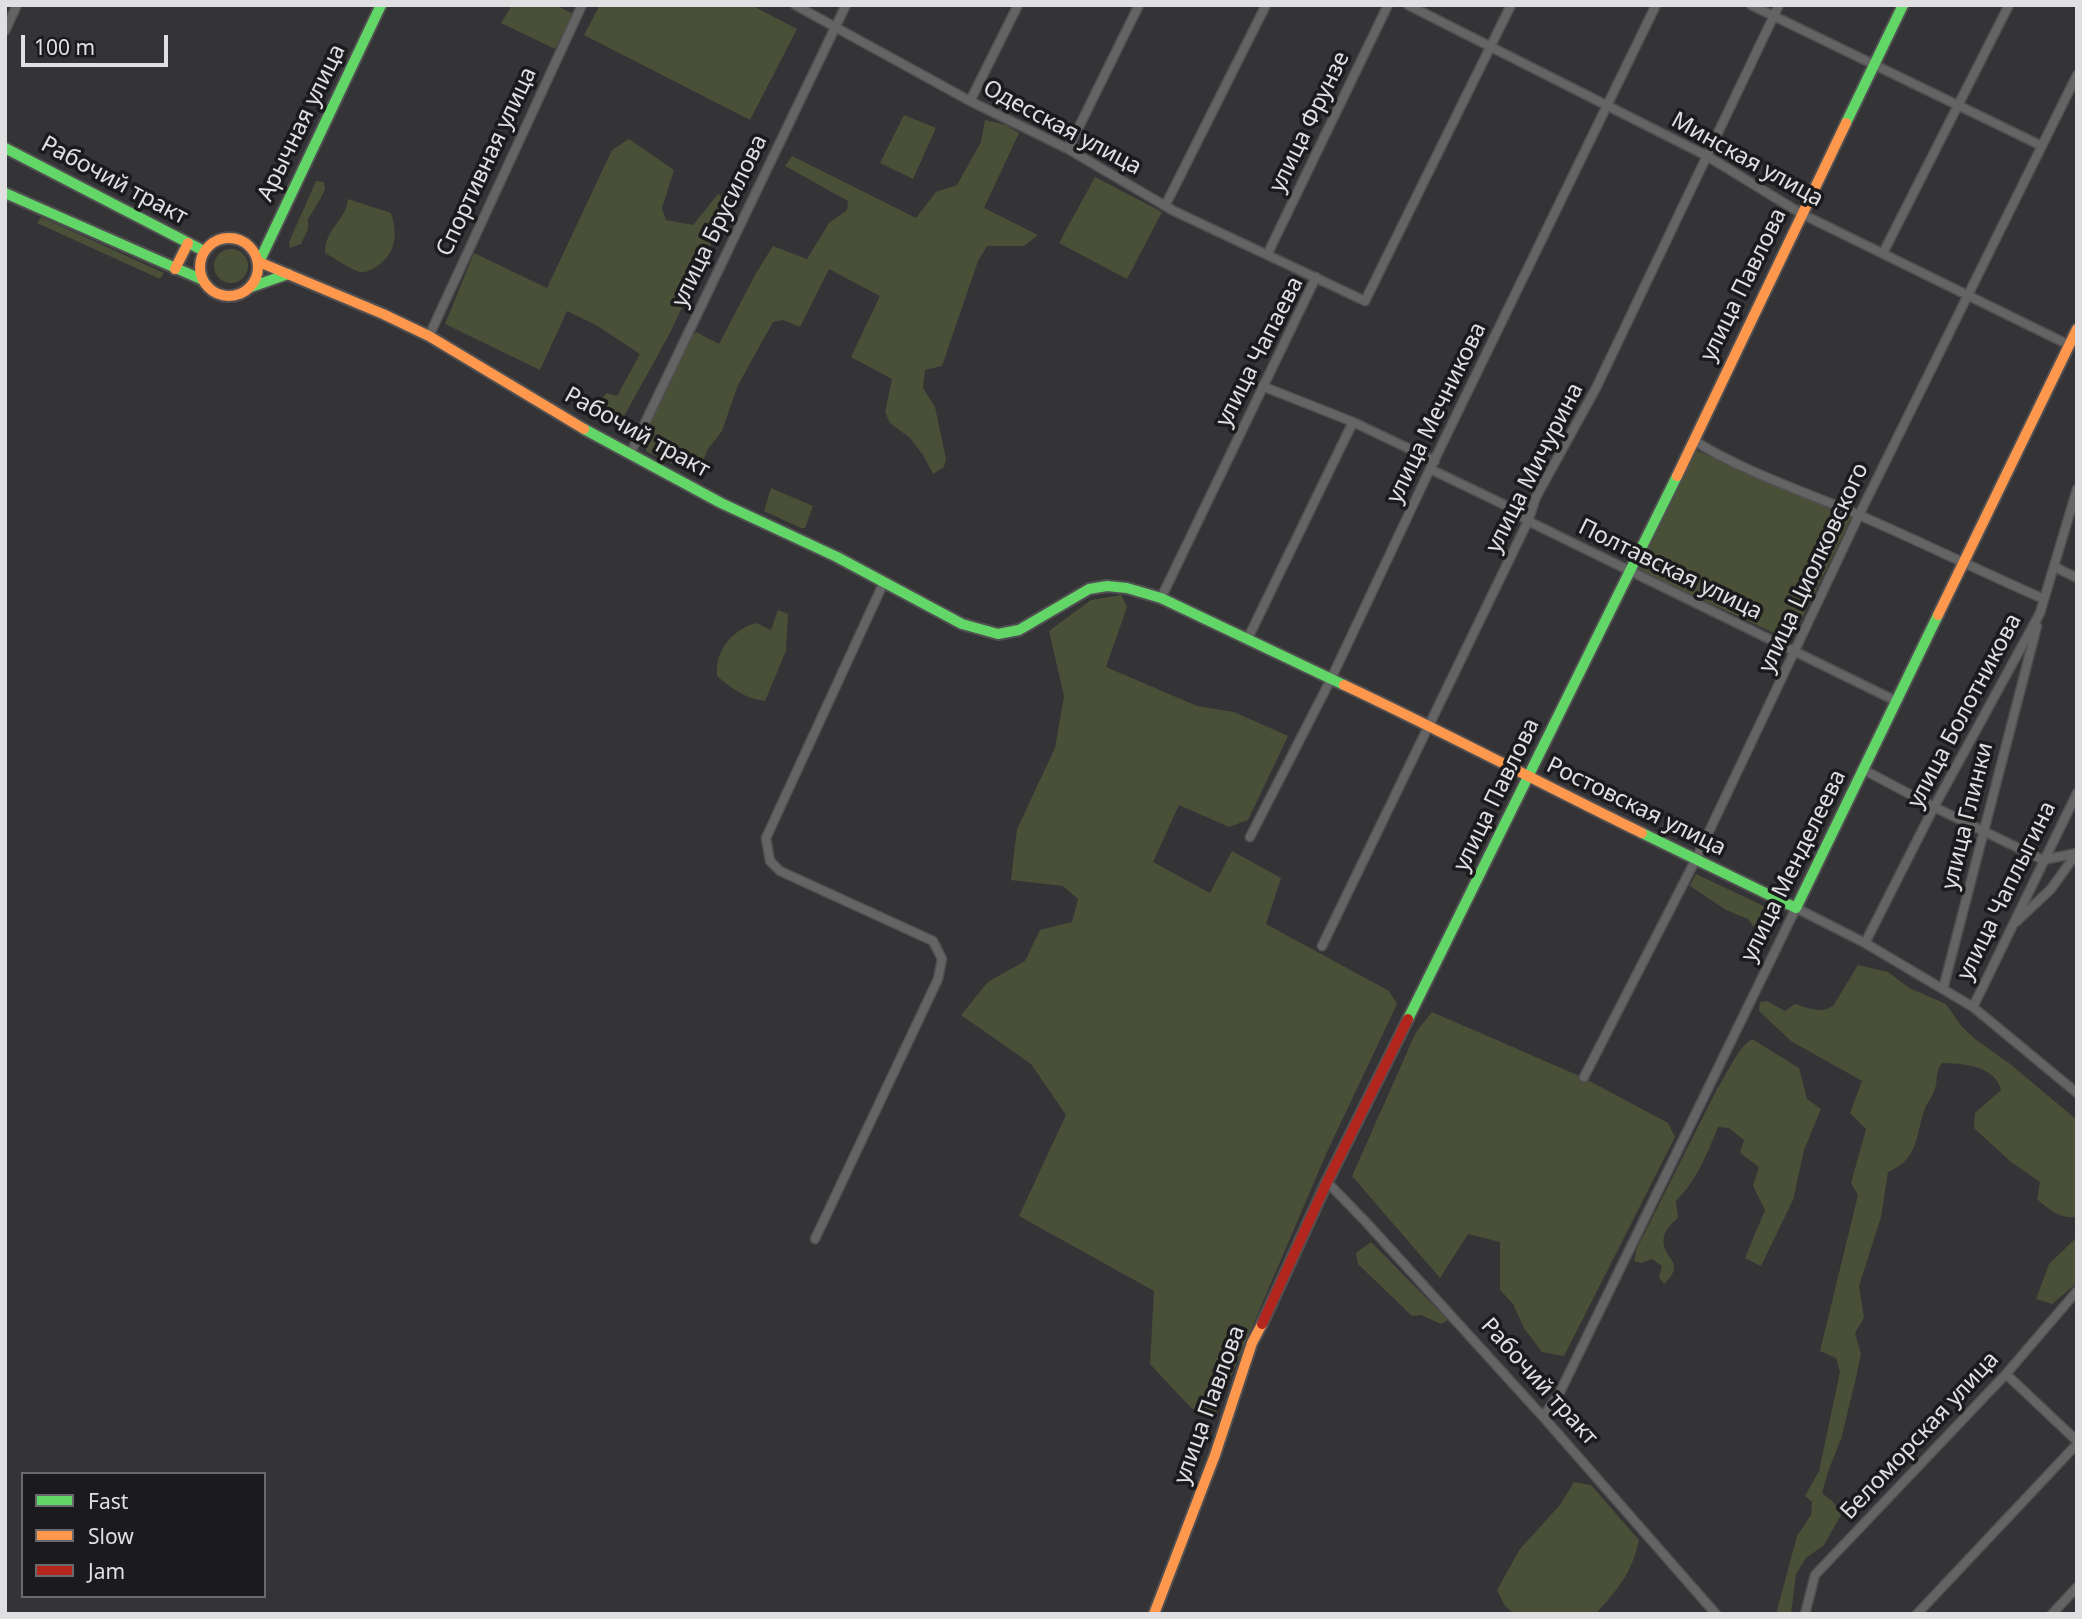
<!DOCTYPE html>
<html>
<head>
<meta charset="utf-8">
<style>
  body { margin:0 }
  #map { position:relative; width:2082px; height:1619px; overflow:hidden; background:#343336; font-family:"Noto Sans",sans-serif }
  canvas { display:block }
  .frame { position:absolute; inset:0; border:7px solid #e0dfe2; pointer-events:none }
  .legend { position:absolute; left:21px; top:1472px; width:245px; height:126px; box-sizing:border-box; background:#1b1a1d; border:2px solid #6a696c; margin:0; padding:9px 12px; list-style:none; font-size:21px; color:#e0dfe2 }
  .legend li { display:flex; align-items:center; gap:14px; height:35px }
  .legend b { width:35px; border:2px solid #6a696c }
  .scale { position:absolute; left:21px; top:35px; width:147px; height:32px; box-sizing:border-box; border:4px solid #e0dfe2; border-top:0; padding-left:9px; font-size:21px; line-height:24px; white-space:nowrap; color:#e0dfe2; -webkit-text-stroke:5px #1b1a1d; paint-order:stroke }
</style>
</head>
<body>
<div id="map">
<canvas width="2082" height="1619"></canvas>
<div class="frame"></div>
<ul class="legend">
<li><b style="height:9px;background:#63d668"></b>Fast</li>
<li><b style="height:9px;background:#ff974d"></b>Slow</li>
<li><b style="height:9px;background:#b3261e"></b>Jam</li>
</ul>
<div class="scale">100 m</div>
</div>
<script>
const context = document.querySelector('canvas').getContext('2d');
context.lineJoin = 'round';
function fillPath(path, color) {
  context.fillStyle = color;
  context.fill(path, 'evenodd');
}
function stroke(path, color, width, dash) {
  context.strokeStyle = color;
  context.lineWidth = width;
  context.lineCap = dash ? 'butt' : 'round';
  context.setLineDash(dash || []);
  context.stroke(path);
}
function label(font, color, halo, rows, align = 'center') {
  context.font = font + ' "Noto Sans",sans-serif';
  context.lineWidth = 7;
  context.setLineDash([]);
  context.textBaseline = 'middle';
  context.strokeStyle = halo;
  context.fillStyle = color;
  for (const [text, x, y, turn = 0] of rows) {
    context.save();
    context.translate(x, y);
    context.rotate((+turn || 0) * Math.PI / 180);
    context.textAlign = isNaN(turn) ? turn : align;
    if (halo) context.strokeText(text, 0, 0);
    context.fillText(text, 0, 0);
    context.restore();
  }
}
const green = new Path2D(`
  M512,5H556L573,14L555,49L501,23Z
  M600,5H751L797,29L750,120L584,35Z
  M904,115L936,128L913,179L880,163Z
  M985,120L1006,125L1019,133L984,208L1038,235L1024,246H987L978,261L942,366L925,370L923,388L935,407L946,459L944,467L933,474L923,455L910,438L890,423L885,412L892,379L851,357L880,296L829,269L800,327L783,320L773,322L738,385L722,431L708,449L701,466L673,464L647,452L642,439L690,339L696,332L719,344L755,275L773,246L807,259L829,223L847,210L848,201L785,166L792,156L916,218L936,192L957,185L981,142Z
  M629,139L674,170L662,208L666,220L693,225L718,194L730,203L671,331L622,420L602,407V399L606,393L617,396L640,354L596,325L567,311L540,370L445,324L474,253L547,288L612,150Z
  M1095,177L1162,212L1127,279L1059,243Z
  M316,181L324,182L325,189L321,198L308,219V229L301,244L290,248L289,242Z
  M348,199L391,213C398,235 396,254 376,267C371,270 366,273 360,272C349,269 335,258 325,253C325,228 346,221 348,199Z
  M41,217L164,273L160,279L37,223Z
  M214 266a17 17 0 1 1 34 0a17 17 0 1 1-34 0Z
  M1695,450L1852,517L1791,641L1638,570Z
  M771,488L813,506L805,528H801L764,511Z
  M1121,595L1127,607L1106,667L1197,706L1234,712L1288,736L1248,820L1229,827L1179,805L1153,862L1210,893L1232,851L1281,878L1266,924L1389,991L1397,1004L1326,1154L1213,1419L1191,1408L1150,1364L1154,1291L1019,1216L1066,1115L1031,1064L961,1015L988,982L1025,961L1040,930L1072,922L1078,899L1063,886L1011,880L1017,829L1055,748L1064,696L1049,631L1091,600Z
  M778,610L788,614L786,651L765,701C746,699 731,688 717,676C715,650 732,630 756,623L771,630Z
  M1696,874L1772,910L1778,915L1770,939L1759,934L1748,919L1726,910L1690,886Z
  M1858,965L1888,972L1909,988L1946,1004L1962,1027L1975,1039L2010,1064L2077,1120V1217C2059,1219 2050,1210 2037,1199L2040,1182L2011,1162L1974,1128L1975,1113L2001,1090C1996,1066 1962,1063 1942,1063C1935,1072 1938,1079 1935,1089C1932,1098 1925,1105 1923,1114C1915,1141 1917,1159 1888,1172L1881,1217L1859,1286L1864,1318L1855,1333L1861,1354L1855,1382L1841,1439L1829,1469L1822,1493L1832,1501L1842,1513L1824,1545L1806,1558L1796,1574L1791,1614H1776L1797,1536L1811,1515L1812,1502L1805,1496L1819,1471L1840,1372L1836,1358L1820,1351L1858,1195L1851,1183L1866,1129L1850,1113L1862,1081L1791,1041L1759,1011L1760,1002L1767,1001L1785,1011L1795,1004C1808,1008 1821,1014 1833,1006Z
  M1432,1012L1584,1078L1668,1123L1675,1137L1564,1356L1542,1352L1524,1328L1513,1304L1500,1290V1242L1468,1234L1440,1278L1352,1176L1416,1032Z
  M1752,1039L1799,1068L1807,1099L1821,1109L1804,1150L1793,1200L1761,1266L1745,1258L1765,1210L1753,1186L1759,1167L1740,1153L1744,1140L1729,1128L1718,1127C1707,1154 1697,1180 1676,1201L1678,1218C1666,1228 1659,1238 1667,1253C1670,1259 1675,1262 1674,1269C1673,1275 1668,1280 1664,1284L1659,1277L1662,1266L1652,1259L1641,1263L1634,1261L1637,1248L1717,1089C1727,1074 1738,1047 1752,1039Z
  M2077,1237V1283L2052,1304L2036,1299L2049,1264Z
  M1371,1242L1448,1320L1441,1324L1421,1315L1412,1316L1358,1264L1356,1253Z
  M1574,1482L1591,1485L1639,1540C1631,1575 1619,1587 1596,1614H1514L1505,1606L1497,1590L1520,1549L1560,1505Z`);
const street = new Path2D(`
  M795,5L970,101L1068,149L1174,211L1365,301L1511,5
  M1408,5L1707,156L1802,214L2069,345
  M1751,5L2042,146
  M5,31L17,5
  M970,101L1018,5
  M1068,149L1139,5
  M1166,204L1266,5
  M1883,253L2009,5
  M1267,255L1388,5
  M429,336L582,5
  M1262,386L1353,422L1435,461
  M1693,440C1744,472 1803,491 1859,515C1921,542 1982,572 2044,599
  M630,454L846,5
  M1430,469L1507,506L1528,521L1896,701
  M2055,567L2077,578
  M1161,598L1316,277
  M1248,638L1353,422
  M1864,770L1934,807L2043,860L2077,853
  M1250,837L1331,679L1430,469L1656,5
  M2016,922L2051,889L2076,854
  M1865,943L1934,807L2040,613L2077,489
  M1322,946L1528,521L1536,497L1596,388L1779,5
  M1943,989L2037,626
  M1973,1007L2077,793
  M1584,1077L1696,859L1859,515L2077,75
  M1327,1182L1365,1221L1545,1419L1716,1614
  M815,1239L938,979L942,959L933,941L780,871L770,861L766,838L884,582
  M2006,1374L2077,1441
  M1543,1417L1560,1392L1796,908L1865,943L1973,1007L2077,1093
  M1805,1614L1815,1575L2006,1374L2077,1291
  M1917,1614L2077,1444
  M2052,1614L2077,1587`);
const fast = new Path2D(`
  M1846,123L1903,5
  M5,148L204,251
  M5,193L203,280
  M259,262L381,5
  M251,287L288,274
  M584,429L721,503L837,557L962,624L998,634L1019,630L1089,589L1107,586L1127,588L1161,598L1344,685
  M1642,833L1796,908L1938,615
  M1408,1019L1677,476`);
const slow = new Path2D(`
  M200 267a29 29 0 1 1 58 0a29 29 0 1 1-58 0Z
  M259,262L383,314L429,336L584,429
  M175,269L188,243
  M1677,476L1846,123
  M1938,615L2077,329
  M1344,685C1444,732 1542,784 1642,833
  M1154,1614L1215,1455L1252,1343L1262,1324`);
const jam = new Path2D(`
  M1262,1324L1327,1182L1408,1019`);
const streetNames = [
  ["улица Фрунзе",1310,122,-64],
  ["Арычная улица",302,123,-64],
  ["Одесская улица",1062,128,28],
  ["Минская улица",1747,160,29],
  ["Спортивная улица",487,162,-65],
  ["Рабочий тракт",114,181,28],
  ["улица Брусилова",720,221,-64],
  ["улица Павлова",1744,285,-64],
  ["улица Чапаева",1260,352,-63],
  ["улица Мечникова",1437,413,-64],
  ["Рабочий тракт",637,433,29],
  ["улица Мичурина",1535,468,-63],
  ["улица Циолковского",1814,568,-65],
  ["Полтавская улица",1670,570,26],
  ["улица Болотникова",1965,711,-62],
  ["улица Павлова",1497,795,-64],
  ["Ростовская улица",1636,807,26],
  ["улица Глинки",1968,816,-76],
  ["улица Менделеева",1794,866,-64],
  ["улица Чаплыгина",2007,891,-64],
  ["Рабочий тракт",1539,1382,48],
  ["улица Павлова",1210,1405,-70],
  ["Беломорская улица",1920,1436,-47]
];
fillPath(green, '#4a5038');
stroke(street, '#504f51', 11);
stroke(fast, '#504f51', 14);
stroke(slow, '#504f51', 14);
stroke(jam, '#504f51', 14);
stroke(street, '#646465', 8);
stroke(fast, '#63d668', 10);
stroke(slow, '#ff974d', 10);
stroke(jam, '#b3261e', 10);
label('23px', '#e0dfe2', '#1b1a1d', streetNames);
</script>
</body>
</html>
